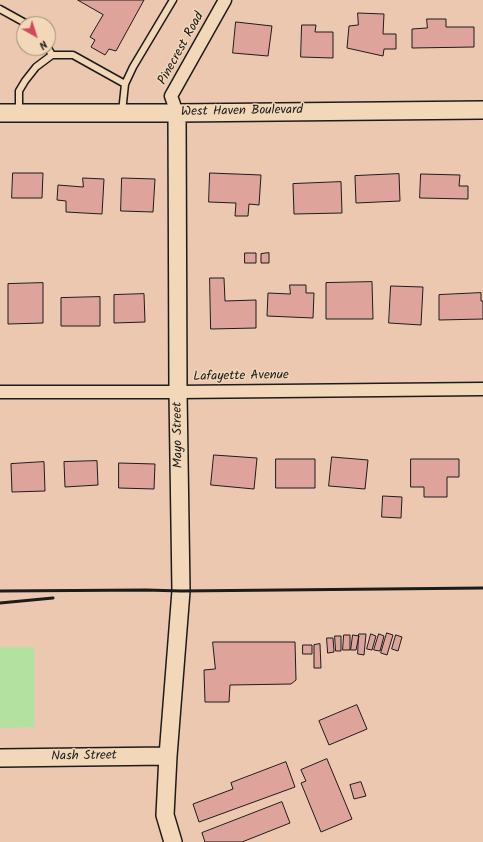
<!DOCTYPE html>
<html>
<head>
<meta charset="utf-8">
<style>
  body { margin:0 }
  #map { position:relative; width:483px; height:842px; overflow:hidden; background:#ecc8b0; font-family:Kalam,sans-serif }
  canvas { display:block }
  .north { position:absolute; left:16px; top:16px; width:40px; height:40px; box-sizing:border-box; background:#f2d7b9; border:1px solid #9c8c7a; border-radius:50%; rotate:141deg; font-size:11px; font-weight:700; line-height:16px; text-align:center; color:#1c1c1c }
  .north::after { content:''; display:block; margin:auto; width:14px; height:18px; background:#d1495b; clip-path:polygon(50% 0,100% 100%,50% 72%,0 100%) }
</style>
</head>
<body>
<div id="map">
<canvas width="483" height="842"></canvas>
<div class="north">N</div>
</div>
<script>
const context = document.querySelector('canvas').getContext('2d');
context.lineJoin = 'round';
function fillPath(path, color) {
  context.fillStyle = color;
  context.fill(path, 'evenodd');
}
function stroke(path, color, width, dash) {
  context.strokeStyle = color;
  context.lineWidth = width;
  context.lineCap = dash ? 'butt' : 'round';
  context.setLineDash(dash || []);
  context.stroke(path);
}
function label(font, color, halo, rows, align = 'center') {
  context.font = font + ' Kalam,sans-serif';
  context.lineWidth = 3;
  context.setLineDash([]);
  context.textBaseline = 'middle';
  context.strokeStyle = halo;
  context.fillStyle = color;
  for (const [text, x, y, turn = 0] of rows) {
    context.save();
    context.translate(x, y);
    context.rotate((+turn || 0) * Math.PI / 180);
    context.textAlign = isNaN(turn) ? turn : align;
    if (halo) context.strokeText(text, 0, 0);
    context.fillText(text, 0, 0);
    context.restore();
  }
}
const green = new Path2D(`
  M0,647H34V727L0,728Z`);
const building = new Path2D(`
  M78,0H144L116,51L109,49L105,55L91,47L95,40L90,37L103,15Z
  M358,13L384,14L383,34H396V49H384L383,56L347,48L349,26L358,25Z
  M427,19H446V27H474V47L412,48V29L427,28Z
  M236,22L272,26L268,56L233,53Z
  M302,25H316L315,32H333V58L301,57Z
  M13,173H43L42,198H12Z
  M210,173L261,175L259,205L249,204L248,216H235L236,203L209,202Z
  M399,174L400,201L356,203L355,176Z
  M421,174L460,175L459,186H468V199L420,198Z
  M83,178L104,179L102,214L66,212V201L57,200L58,185L83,187Z
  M122,178L155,179L153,212L121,211Z
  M341,182L342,213L294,214L293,184Z
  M245,253H256V263H245Z
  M269,253V263H261V254Z
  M210,278H224L225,301L256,300V328L211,329Z
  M372,282L373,319H326V283Z
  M43,283V323L8,324V284Z
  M290,285H306V293H314L313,318L267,316L268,293L290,294Z
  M391,286L423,287L421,325L389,323Z
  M481,293V301H483V319L439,320V295Z
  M144,294L145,322L114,323V295Z
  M100,297V326H61V298Z
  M214,455L257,458L254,489L211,485Z
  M332,457L368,460L365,489L329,486Z
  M276,459H315V488H276Z
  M411,459H459V477H447V497H424V487H411Z
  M97,461L98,485L65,487L64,462Z
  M44,462L45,491L12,492L11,464Z
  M119,463L155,464L154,489L119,488Z
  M383,496L402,497L401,518L382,517Z
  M387,633L393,635L387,655L381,653Z
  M359,634H366L364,655L358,654Z
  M371,634L376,636L372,650L367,649Z
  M379,634L384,636L380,651L374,650Z
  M344,635H350V650H343Z
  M353,635L359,636L356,650H351Z
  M396,635L402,637L398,651L392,649Z
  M335,636H341V651H336Z
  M327,638H333L334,652L328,653Z
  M213,642H295L296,680L291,684L230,685L229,702H205L204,670L215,669Z
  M320,644L321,668H314V645Z
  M303,645H312V654H303Z
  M357,705L367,729L329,745L319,721Z
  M327,759L352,819L321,832L301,783L306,781L301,770Z
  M286,762L295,787L199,822L193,804L233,789L231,783Z
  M361,782L366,796L354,799L350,785Z
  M282,802L290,823L242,842H205L202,833Z`);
const lane = new Path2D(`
  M0,9L27,24
  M48,48L52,55H73L125,84L122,112
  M125,84L133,67L173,0
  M19,111V91L25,81L36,67L52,55`);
const street = new Path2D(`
  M177,113L171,96L225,0
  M0,392H178L483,389`);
const secondary = new Path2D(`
  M0,113H177L483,110
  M0,758L168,756
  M173,842L165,815L168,756L181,591L178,392L177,113`);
const rail = new Path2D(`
  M0,591L146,590L181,591L483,588
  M0,603L53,598`);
const streetNames = [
  ["Pinecrest Road",182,49,-61],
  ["West Haven Boulevard",242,112,-1],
  ["Lafayette Avenue",241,377,-1],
  ["Mayo Street",179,435,-91],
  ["Nash Street",84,757,-1]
];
fillPath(green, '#b3e19f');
fillPath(building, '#dea49b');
stroke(building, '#1c1c1c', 1);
stroke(lane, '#1c1c1c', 9);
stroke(street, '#1c1c1c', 15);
stroke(secondary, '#1c1c1c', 20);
stroke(lane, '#f2d7b9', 6);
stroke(street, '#f2d7b9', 12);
stroke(secondary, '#f2d7b9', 17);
stroke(rail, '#1c1c1c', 3);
label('13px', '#1c1c1c', '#f2d7b9', streetNames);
</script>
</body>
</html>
